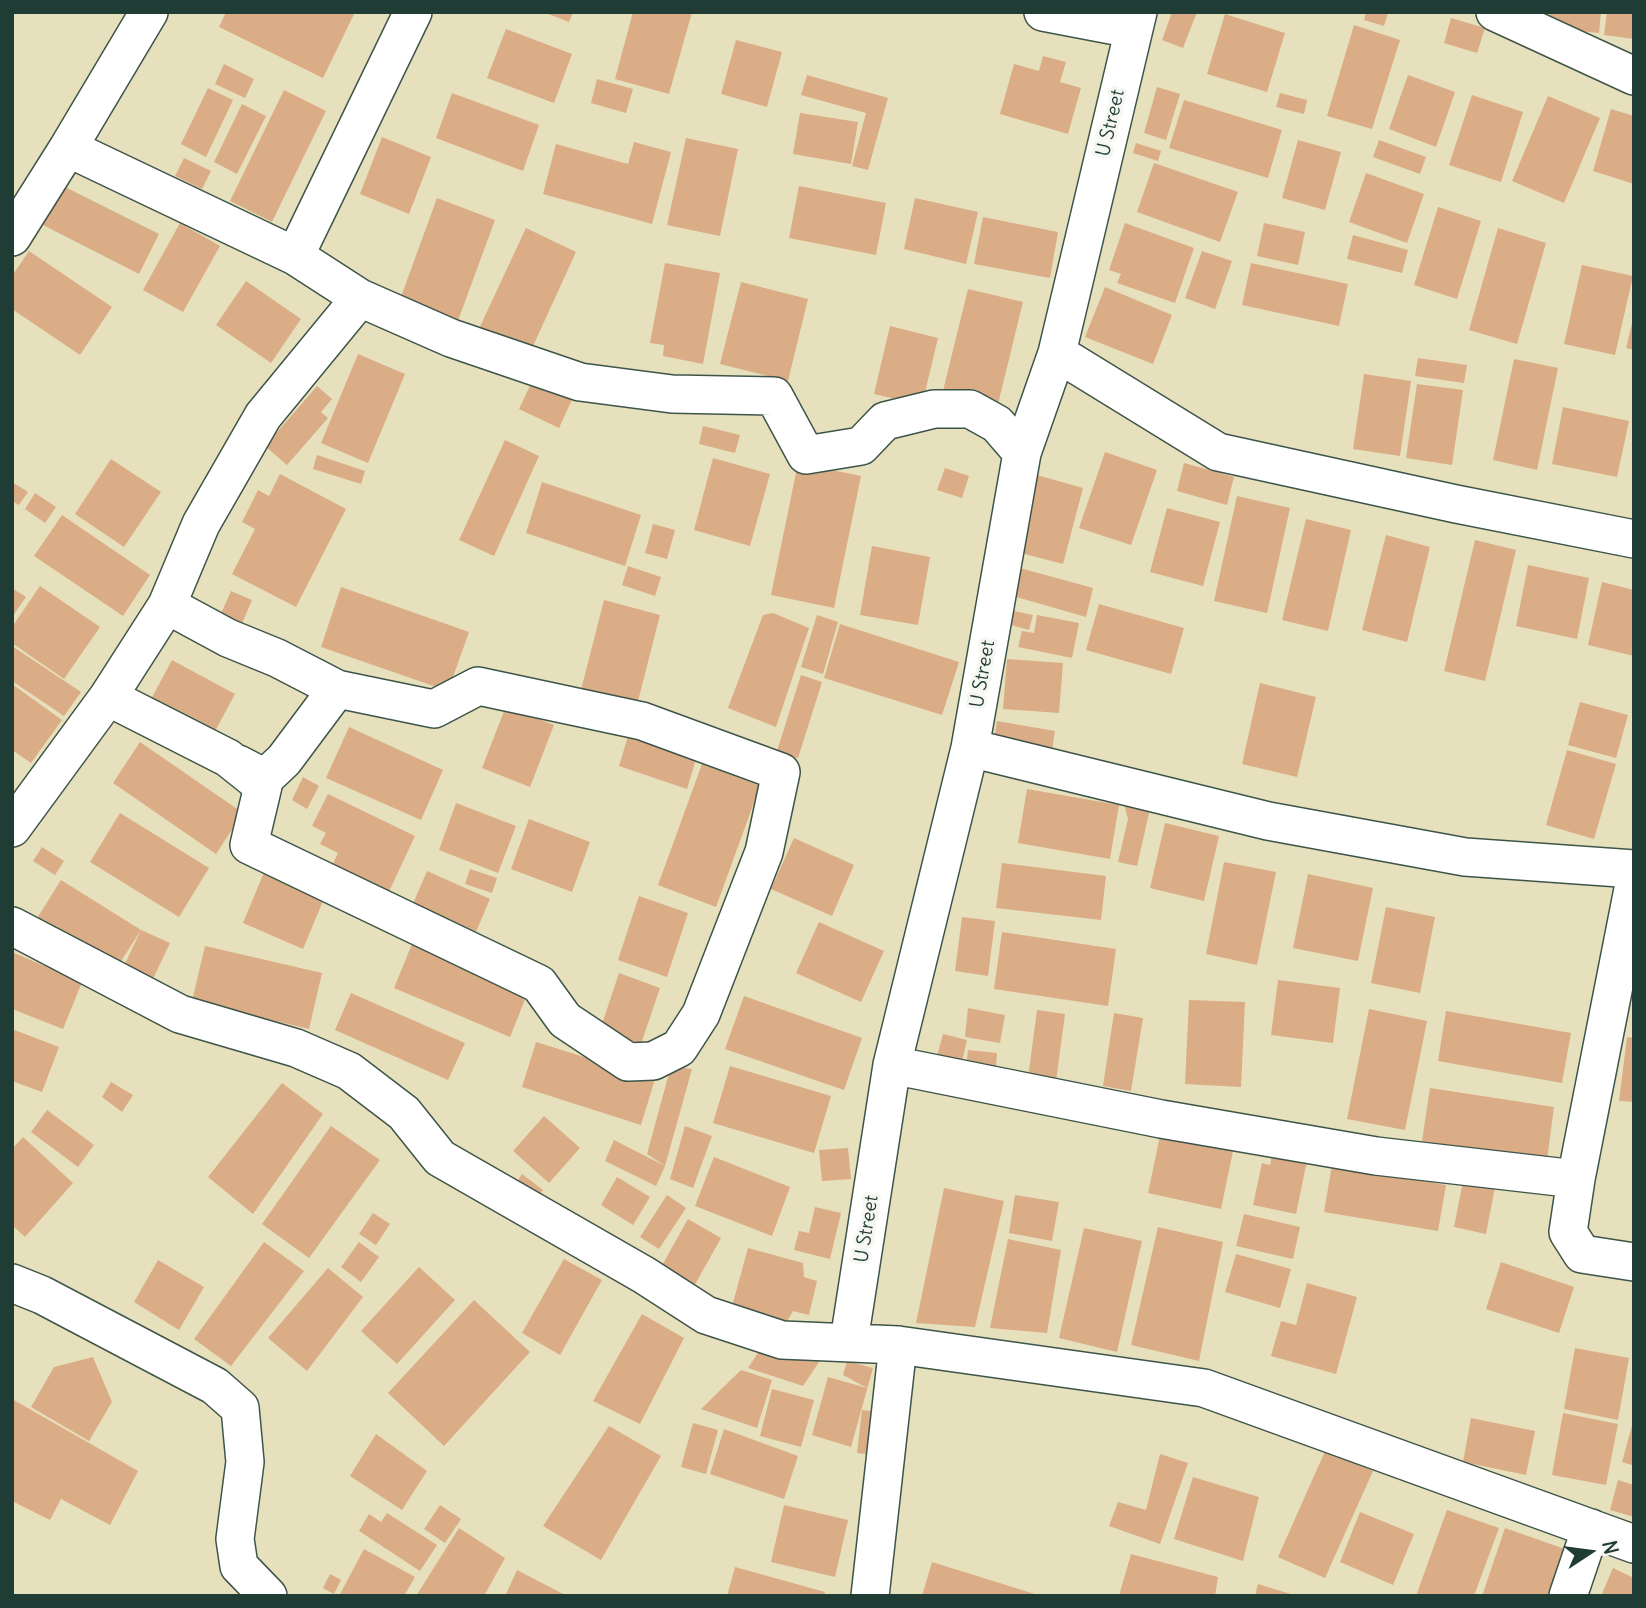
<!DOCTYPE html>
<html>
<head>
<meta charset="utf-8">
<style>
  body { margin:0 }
  #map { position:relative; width:1646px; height:1608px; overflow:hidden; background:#e7e0bd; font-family:Delius,sans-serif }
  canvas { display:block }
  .frame { position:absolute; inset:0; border:14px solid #1f3d34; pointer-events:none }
  .north { position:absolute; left:1555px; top:1517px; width:70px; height:70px; -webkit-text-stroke:5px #f6f6f2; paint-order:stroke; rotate:77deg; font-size:19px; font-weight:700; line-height:28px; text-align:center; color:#1f3d34 }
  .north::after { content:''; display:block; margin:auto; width:24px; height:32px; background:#1f3d34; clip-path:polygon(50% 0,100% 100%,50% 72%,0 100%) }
</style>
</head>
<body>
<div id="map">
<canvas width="1646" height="1608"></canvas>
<div class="frame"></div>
<div class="north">N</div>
</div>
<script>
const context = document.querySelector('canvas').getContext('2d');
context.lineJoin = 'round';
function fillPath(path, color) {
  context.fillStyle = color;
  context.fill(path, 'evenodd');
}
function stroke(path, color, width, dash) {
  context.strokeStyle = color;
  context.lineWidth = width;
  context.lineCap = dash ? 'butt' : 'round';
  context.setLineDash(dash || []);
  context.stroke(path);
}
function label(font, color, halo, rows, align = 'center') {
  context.font = font + ' Delius,sans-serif';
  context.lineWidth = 7;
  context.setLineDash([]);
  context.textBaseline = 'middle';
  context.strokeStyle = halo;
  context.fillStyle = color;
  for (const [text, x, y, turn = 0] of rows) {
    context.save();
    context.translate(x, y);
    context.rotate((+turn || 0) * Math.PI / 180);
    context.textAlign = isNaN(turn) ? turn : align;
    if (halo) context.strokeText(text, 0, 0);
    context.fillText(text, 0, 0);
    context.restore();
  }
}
const building = new Path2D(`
  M226,12H355L323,78L219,27Z
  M543,12H573L569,22Z
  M633,12H692L669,94L615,79Z
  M1172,12H1197L1183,48L1162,40Z
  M1366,12L1388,13L1384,26L1364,20Z
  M1550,12H1601L1599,33L1548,28Z
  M1607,12H1634V39L1604,35Z
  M1225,14L1285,33L1267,92L1207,74Z
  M1451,18L1485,28L1477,53L1444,43Z
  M1354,25L1400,40L1372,129L1327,116Z
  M506,29L572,54L554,103L487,78Z
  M736,40L782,52L767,107L721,94Z
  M1043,56L1066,62L1060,82L1081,88L1068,134L1000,114L1014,64L1039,71Z
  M224,64L254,79L245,98L215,84Z
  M807,75L888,98L868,170L852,166L866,113L801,95Z
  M1408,75L1455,92L1436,147L1389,129Z
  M597,79L633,89L626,113L591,103Z
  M1157,87L1180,94L1166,140L1144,133Z
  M208,88L233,100L206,157L181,144Z
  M284,90L326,111L272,222L230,201Z
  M452,93L539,125L523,171L436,138Z
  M1280,93L1307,100L1304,114L1276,107Z
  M1472,95L1523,112L1501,182L1449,165Z
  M1548,96L1600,118L1564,203L1512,181Z
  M1184,100L1282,130L1268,178L1169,148Z
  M242,104L266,116L237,174L214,162Z
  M1611,109L1634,116V184L1593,171Z
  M800,113L858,122L851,164L793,154Z
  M382,137L431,157L409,214L360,194Z
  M686,138L738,149L720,236L667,225Z
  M1298,140L1341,152L1325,210L1282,198Z
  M1379,140L1426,157L1420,174L1373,157Z
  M634,142L671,152L652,224L543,194L556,144L628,164Z
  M1136,143L1161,151L1158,161L1133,153Z
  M184,158L211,171L202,189L175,176Z
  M1154,163L1238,192L1220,242L1137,212Z
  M1366,173L1424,194L1407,243L1349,222Z
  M63,186L159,234L139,274L43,225Z
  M799,186L886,203L876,255L789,238Z
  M437,198L495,220L456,326L398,305Z
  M915,198L978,212L966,264L904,249Z
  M1438,207L1481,221L1457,299L1414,285Z
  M983,217L1058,232L1050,278L974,264Z
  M180,223L220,246L183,312L143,290Z
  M1125,223L1194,248L1175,303L1117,283L1121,274L1109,270Z
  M1264,223L1305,232L1298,265L1257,256Z
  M526,228L576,252L528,357L477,333Z
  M1498,228L1546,243L1517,344L1469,330Z
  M1353,235L1408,250L1402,273L1347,259Z
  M29,251L112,307L80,355L12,309V276Z
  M1202,251L1232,261L1215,309L1185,298Z
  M665,263L720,273L703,364L663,356L664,345L650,343Z
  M1251,263L1348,284L1339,326L1242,305Z
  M1582,265L1633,276L1615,355L1564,344Z
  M246,281L301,319L271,363L216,325Z
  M741,282L808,299L788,381L720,364Z
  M1105,287L1172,315L1153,364L1085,337Z
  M968,289L1023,302L998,404L943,391Z
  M1633,319H1634V350L1626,348Z
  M890,326L938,338L922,405L874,394Z
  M358,354L405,374L368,463L321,443Z
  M1418,358L1467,365L1464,383L1415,376Z
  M1514,359L1558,368L1537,470L1493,460Z
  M1364,374L1411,381L1400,456L1353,449Z
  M535,375L575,393L559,428L519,409Z
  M1417,384L1463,390L1452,465L1406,458Z
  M317,386L332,399L321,412L328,418L287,465L265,446Z
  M1563,407L1629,421L1617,477L1552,464Z
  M703,426L740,435L735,453L699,444Z
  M505,440L539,456L494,556L459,540Z
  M1105,452L1157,470L1131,545L1079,528Z
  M317,455L365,471L361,484L313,469Z
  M713,458L770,474L750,546L694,530Z
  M111,459L161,492L124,547L75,514Z
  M798,463L861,476L834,608L771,595Z
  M1184,463L1234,477L1227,505L1177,491Z
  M945,468L969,476L962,498L937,490Z
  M280,474L346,509L296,607L232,574L255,529L242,522L258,490L269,496Z
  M1037,475L1083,488L1063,564L1017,552Z
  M12,482L28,492L19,505L12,501Z
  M542,482L641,515L625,566L526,533Z
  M35,493L56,507L45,523L25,509Z
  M1237,496L1290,508L1267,613L1214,601Z
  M1167,508L1220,522L1203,586L1150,572Z
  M62,515L150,575L123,616L34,556Z
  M1306,519L1351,530L1328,631L1282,620Z
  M653,524L675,530L667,559L645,553Z
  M1386,535L1430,547L1407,642L1362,630Z
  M1475,540L1516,550L1485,681L1444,671Z
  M872,546L930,557L918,625L860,615Z
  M1528,565L1589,578L1577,639L1516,626Z
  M628,566L661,577L655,596L622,585Z
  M1020,568L1093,588L1086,617L1013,596Z
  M1602,582L1634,590V656L1588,645Z
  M40,586L100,627L64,679L12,643V627Z
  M341,587L469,632L448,691L321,647Z
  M12,588L26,597L12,617Z
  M231,591L252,600L241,626L220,616Z
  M604,600L660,615L637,705L581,690Z
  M1099,604L1184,628L1171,674L1086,650Z
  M1014,611L1033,615L1029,630L1011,625Z
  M773,613L809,628L776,727L728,708L763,615Z
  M817,615L838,622L823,674L801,667Z
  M1037,615L1079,623L1072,658L1018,647L1022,631L1034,633Z
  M840,624L959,662L942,715L824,678Z
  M12,646L81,692L64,716L12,681Z
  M1007,659L1063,663L1059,713L1003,709Z
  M172,660L235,694L213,735L150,701Z
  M801,675L822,682L798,758L777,751Z
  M1260,683L1316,697L1297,777L1242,764Z
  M12,684L62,720L31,763L12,750Z
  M1580,702L1628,715L1616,758L1568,745Z
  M506,706L554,725L530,787L482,768Z
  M997,721L1055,731L1052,750L994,740Z
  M349,727L443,770L421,820L326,778Z
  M629,733L697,756L687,789L619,766Z
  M140,742L243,813L216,854L113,783Z
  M1567,750L1616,764L1594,839L1546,825Z
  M702,764L760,786L716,907L658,885Z
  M303,777L319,786L307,809L292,800Z
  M1027,789L1119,805L1110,859L1018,843Z
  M328,794L415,836L386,898L329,872L338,853L320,844L326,833L312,826Z
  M1127,795L1152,800L1137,866L1118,862L1128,819L1125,807Z
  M456,803L516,826L498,873L439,850Z
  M120,813L209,868L179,917L90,862Z
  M529,819L590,842L572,892L511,869Z
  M1165,823L1219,836L1204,901L1150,888Z
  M794,838L854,865L832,916L771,889Z
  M42,847L64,861L55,875L33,861Z
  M1224,862L1276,872L1257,965L1206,954Z
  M1002,863L1106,876L1101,920L996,908Z
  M470,869L497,878L492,893L465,884Z
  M265,870L325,896L303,949L243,923Z
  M427,871L490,899L472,941L409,913Z
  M1308,874L1373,888L1358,961L1293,948Z
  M61,880L141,930L116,969L36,920Z
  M639,896L688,913L667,977L618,960Z
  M1386,907L1435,917L1420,993L1371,983Z
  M962,917L995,921L988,976L955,971Z
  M819,922L884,951L861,1002L796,973Z
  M141,930L170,943L151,983L122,970Z
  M1002,932L1116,949L1108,1006L994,989Z
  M412,944L528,992L510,1037L394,988Z
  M205,946L322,973L309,1029L192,1001Z
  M12,952L82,982L63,1029L12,1009Z
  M619,973L660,988L641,1044L600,1030Z
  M1278,980L1340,988L1333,1043L1271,1035Z
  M351,993L465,1043L448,1080L335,1030Z
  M744,996L862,1038L844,1090L725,1049Z
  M1189,1000L1245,1002L1241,1087L1185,1084Z
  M968,1008L1005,1015L1000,1043L965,1037Z
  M1369,1009L1427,1021L1405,1130L1347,1119Z
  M1037,1010L1065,1014L1056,1081L1028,1078Z
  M1446,1011L1571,1033L1562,1083L1438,1061Z
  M1114,1013L1143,1018L1131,1091L1103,1086Z
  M12,1029L59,1047L42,1092L12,1081Z
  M943,1034L967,1040L961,1066L936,1060Z
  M1627,1037L1634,1038V1102L1619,1101Z
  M536,1042L655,1079L641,1125L522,1087Z
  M968,1050L997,1053L995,1078L965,1075Z
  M671,1066L692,1069L665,1166L656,1186L605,1161L614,1140L665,1166L647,1154Z
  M730,1066L831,1096L814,1153L713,1123Z
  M111,1082L133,1095L122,1112L102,1097Z
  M282,1083L323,1114L253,1214L208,1177Z
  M1430,1088L1554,1107L1547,1160L1422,1141Z
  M47,1110L94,1145L78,1167L31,1132Z
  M544,1116L580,1148L549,1183L513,1151Z
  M331,1126L380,1160L309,1258L262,1224Z
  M685,1126L712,1136L693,1188L670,1179Z
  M1160,1136L1233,1151L1221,1209L1148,1193Z
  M23,1137L73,1183L25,1237L12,1225V1149Z
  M848,1148L851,1179L822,1181L819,1150Z
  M1273,1149L1308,1156L1296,1214L1253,1205L1262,1163L1270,1165Z
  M714,1157L790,1187L772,1236L695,1206Z
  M1332,1165L1446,1185L1438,1231L1324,1212Z
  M522,1174L543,1190L535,1200L512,1190Z
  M1464,1176L1496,1182L1486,1234L1454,1227Z
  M617,1177L650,1197L633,1225L601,1205Z
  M944,1188L1004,1201L975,1327L916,1323Z
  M667,1195L686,1208L659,1249L640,1237Z
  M1015,1195L1059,1202L1052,1241L1009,1233Z
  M815,1207L841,1213L830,1259L794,1250L799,1231L809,1233Z
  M373,1213L390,1224L376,1245L359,1234Z
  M1244,1214L1300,1227L1293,1259L1236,1246Z
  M688,1219L721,1238L693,1288L660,1269Z
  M1158,1227L1223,1242L1199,1361L1131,1345Z
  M1084,1228L1142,1241L1117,1352L1059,1338Z
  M1008,1239L1061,1250L1047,1333L990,1328Z
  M264,1242L304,1271L231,1366L194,1339Z
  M359,1242L379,1257L361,1282L341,1267Z
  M748,1248L803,1263L804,1277L817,1281L809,1315L793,1311L785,1325L731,1310Z
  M1236,1254L1291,1269L1280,1308L1225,1292Z
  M564,1259L602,1280L560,1355L522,1333Z
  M158,1260L204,1287L179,1330L134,1302Z
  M1501,1262L1574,1287L1559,1333L1486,1309Z
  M419,1267L455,1300L397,1364L361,1331Z
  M328,1268L363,1297L307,1371L268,1338Z
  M1307,1283L1357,1297L1336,1374L1271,1356L1281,1321L1296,1325Z
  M474,1300L530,1352L444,1446L388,1393Z
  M642,1314L684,1338L640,1424L593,1401Z
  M765,1342L821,1359L803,1386L748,1368Z
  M1575,1348L1629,1358L1618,1420L1564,1409Z
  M93,1357L112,1402L89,1441L31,1407L54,1367Z
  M847,1361L873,1368L851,1447L812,1435L828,1377L867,1388L843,1375Z
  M741,1370L772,1380L757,1428L701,1409Z
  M772,1389L814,1400L801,1447L760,1436Z
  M12,1399L138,1471L110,1525L61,1499L50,1520L12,1501Z
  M862,1410L878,1412L876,1455L857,1453Z
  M1563,1413L1618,1424L1606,1485L1552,1475Z
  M1471,1418L1535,1431L1526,1475L1463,1462Z
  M1633,1422L1634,1460L1632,1465L1622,1462Z
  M693,1423L718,1430L706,1474L681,1467Z
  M609,1426L661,1456L601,1560L543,1526Z
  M724,1429L798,1456L784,1499L710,1474Z
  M376,1434L427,1471L402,1510L350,1476Z
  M1326,1449L1373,1471L1325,1578L1278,1557Z
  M1160,1454L1188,1463L1160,1544L1109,1526L1118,1502L1146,1510Z
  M1193,1477L1259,1497L1243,1561L1174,1539Z
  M1618,1480L1634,1485V1517L1610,1510Z
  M440,1505L461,1519L445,1543L424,1529Z
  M784,1505L848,1520L835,1577L771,1562Z
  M1447,1510L1499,1528L1474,1596H1416Z
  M1360,1512L1414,1534L1393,1585L1340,1562Z
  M387,1513L437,1545L420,1571L359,1531L369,1514L381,1522Z
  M459,1528L505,1558L484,1596H416Z
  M1505,1528L1565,1549L1548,1596H1482Z
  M364,1549L415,1577L404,1596H339Z
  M1131,1554L1218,1577L1215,1596H1119Z
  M932,1562L1038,1595V1596H922Z
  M735,1567L825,1592L824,1596H727Z
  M1613,1568L1634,1578V1596H1601Z
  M517,1570L567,1596H505Z
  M330,1574L341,1580L334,1594L323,1588Z
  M1258,1584L1294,1595V1596H1255Z`);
const street = new Path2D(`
  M1043,12L1132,29
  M1495,12L1634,76
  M68,148L149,12
  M12,237L68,148L295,256L360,298L451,338L580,382L672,394L774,396L806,455L861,446L885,421L934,409H970L997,424L1022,453
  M295,256L413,12
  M1057,353L1218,452L1456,504L1634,539
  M108,697L228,758L263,786L249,845L539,984L565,1020L628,1062L653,1061L679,1048L701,1014L764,852L781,772L642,721L478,686L434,709L337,689L277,658L228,638L167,605
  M970,748L1268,821L1465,857L1634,869
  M238,764L265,778L284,760L337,689
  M12,828L108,697L167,605L201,524L263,416L360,298
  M1634,884L1576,1179L1568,1232L1582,1254L1634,1262
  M12,926L180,1014L296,1048L349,1071L404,1113L440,1158L644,1275L706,1315L782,1340L898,1345L1204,1388L1634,1544
  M892,1065L1161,1119L1376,1156L1576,1179
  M12,1283L42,1295L215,1386L240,1408L245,1462L235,1539L239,1566L268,1596
  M849,1341L892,1065L970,748L1022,453L1057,353L1138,12
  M870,1596L898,1345
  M1568,1596L1591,1528`);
const streetNames = [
  ["U Street",1111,123,-77],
  ["U Street",983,674,-80],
  ["U Street",867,1229,-81]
];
fillPath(building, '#daad87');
stroke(street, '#3d5549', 40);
stroke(street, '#fff', 37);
label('19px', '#1f3d34', '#f6f6f2', streetNames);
</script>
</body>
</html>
